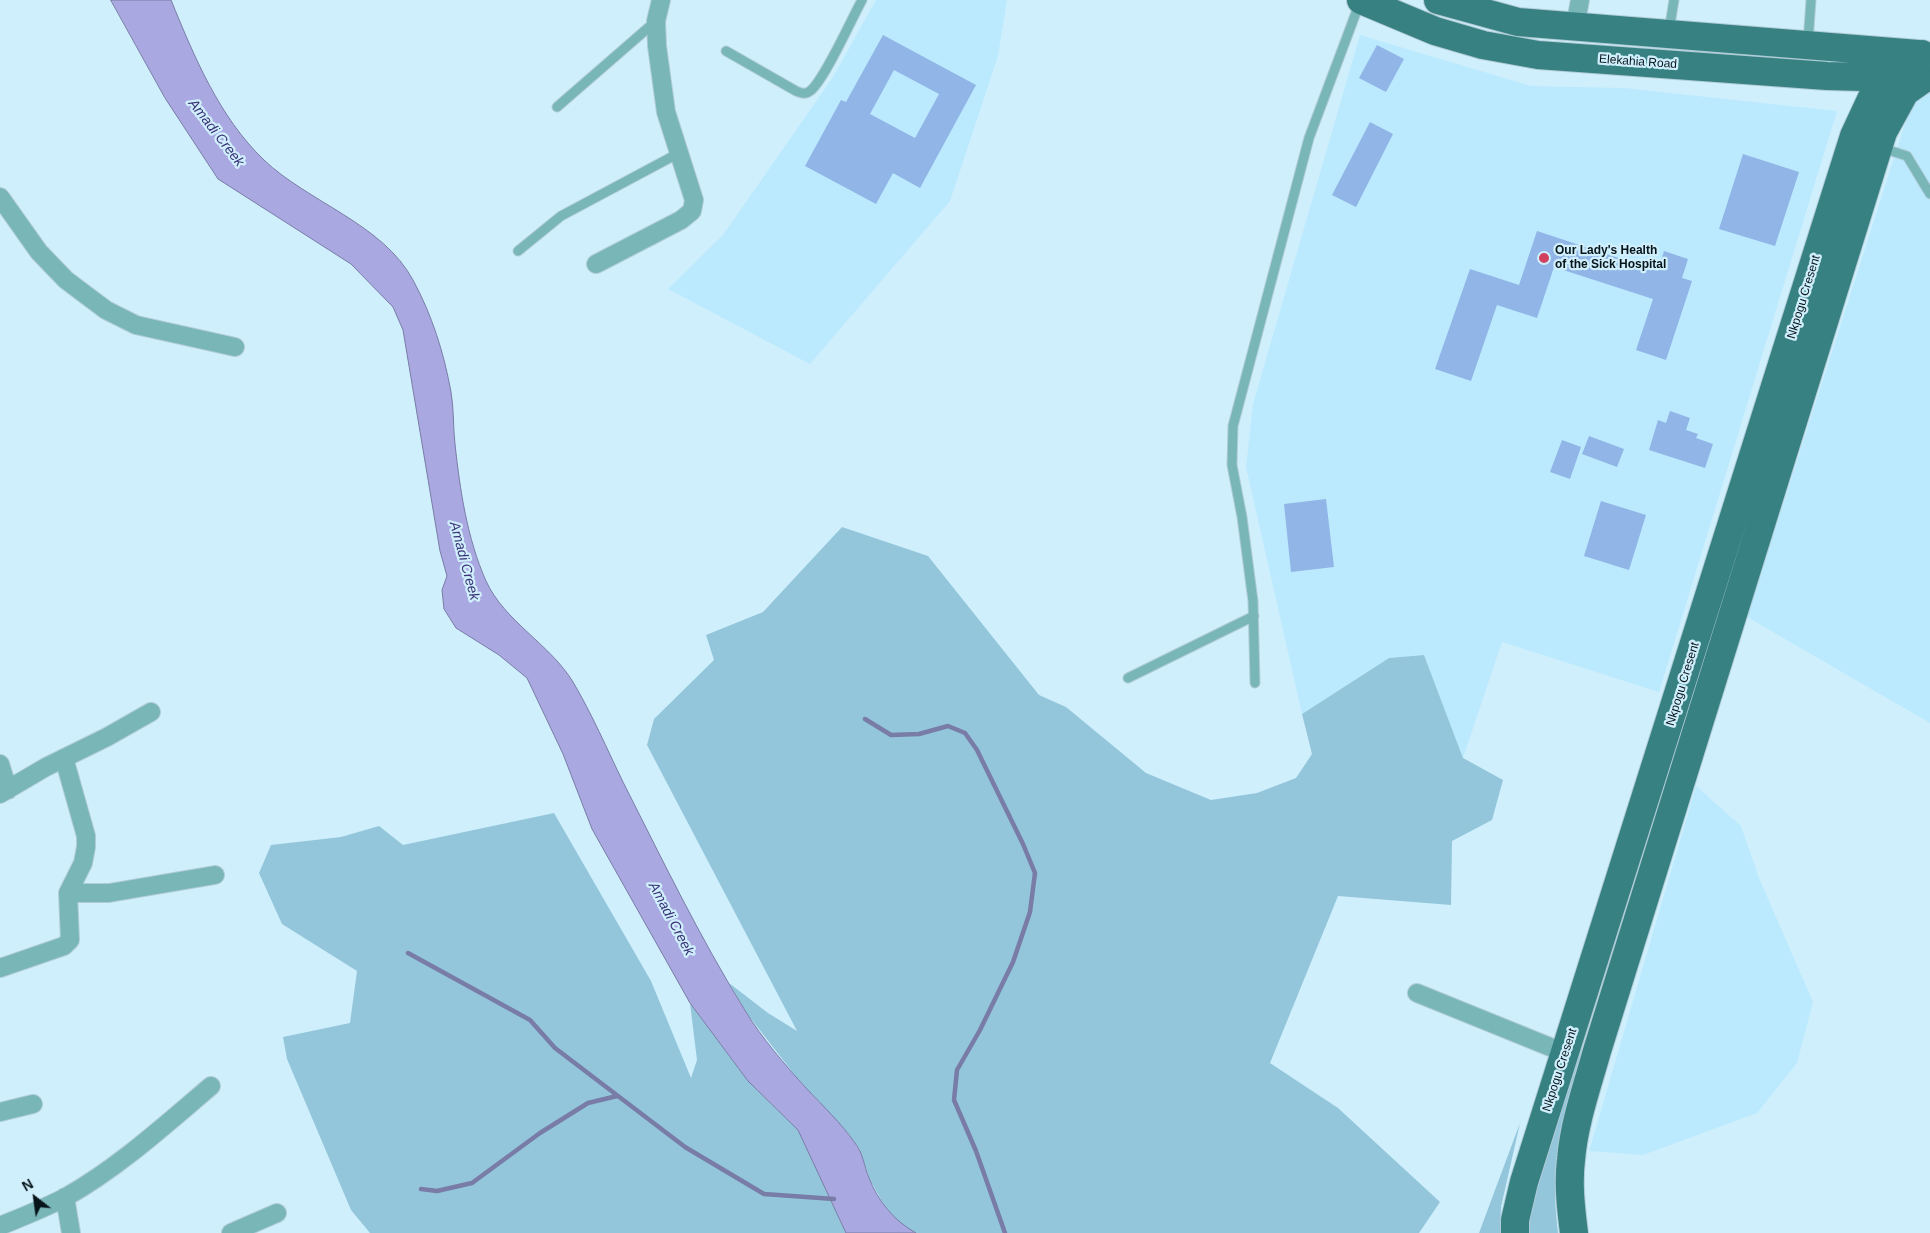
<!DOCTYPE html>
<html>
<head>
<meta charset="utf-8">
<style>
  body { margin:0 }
  #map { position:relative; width:1930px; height:1233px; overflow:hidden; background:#d0effc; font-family:Arial,sans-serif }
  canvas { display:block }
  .north { position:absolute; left:10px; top:1173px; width:50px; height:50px; -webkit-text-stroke:4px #d0effc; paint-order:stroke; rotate:330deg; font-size:14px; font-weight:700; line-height:20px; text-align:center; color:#07151b }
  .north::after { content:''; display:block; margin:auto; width:18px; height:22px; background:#07151b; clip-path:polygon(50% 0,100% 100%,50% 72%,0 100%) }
</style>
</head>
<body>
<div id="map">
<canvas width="1930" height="1233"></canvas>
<div class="north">N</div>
</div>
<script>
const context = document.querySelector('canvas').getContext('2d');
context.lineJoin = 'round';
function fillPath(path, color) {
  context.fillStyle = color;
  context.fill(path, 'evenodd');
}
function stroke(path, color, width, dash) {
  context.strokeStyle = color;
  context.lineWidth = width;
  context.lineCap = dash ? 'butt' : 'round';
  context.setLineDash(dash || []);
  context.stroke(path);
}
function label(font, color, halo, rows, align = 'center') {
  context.font = font + ' Arial,sans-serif';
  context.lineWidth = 4.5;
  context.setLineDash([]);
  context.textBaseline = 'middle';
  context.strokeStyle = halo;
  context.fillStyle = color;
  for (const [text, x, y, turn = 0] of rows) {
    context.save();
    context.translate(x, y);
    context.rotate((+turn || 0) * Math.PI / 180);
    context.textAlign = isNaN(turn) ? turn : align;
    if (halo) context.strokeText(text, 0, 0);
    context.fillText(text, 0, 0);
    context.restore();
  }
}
const built = new Path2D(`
  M876,0H1007L998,56L950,201L810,364L668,289L723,235L833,77Z
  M1360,35L1531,86L1624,88L1837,111L1659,692L1502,642L1463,758L1424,655L1389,658L1302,714L1246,467L1253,404Z
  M1930,91V723L1747,617L1909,111L1918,99Z
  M1696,786L1741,826L1759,878L1813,1002L1797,1063L1757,1113L1643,1155L1589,1151Z`);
const green = new Path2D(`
  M842,527L928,556L1039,695L1066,707L1146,773L1211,800L1257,793L1296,778L1312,754L1302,714L1389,658L1424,655L1463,758L1503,780L1492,820L1452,841L1451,905L1338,896L1270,1063L1338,1108L1440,1202L1419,1233H916L900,1225L884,1205L870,1180L859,1148L846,1131L797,1078L748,1015L729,983L768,1013L797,1031L647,745L654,719L714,660L706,635L763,612Z
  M554,813L651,981L691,1078L697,1060L690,1003L748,1081L798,1130L846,1233H370L351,1210L287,1059L283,1037L350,1023L357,971L282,924L259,873L271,845L341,837L379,826L403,845Z
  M1580,1049L1585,1050C1575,1084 1563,1117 1558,1152C1553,1179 1555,1206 1558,1233H1526L1531,1206Z
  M1520,1123L1501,1207L1500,1233H1479Z`);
const water = new Path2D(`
  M111,0H171C194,56 219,117 264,160C308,202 383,224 413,280C432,315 444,353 451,392C454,409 453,427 455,444C460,490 467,538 486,581C505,622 550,644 573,682C592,714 607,749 623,782C662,859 700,938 746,1012C761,1037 786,1066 806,1088C823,1106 841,1123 855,1143C863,1153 864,1166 869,1178C878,1201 894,1221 916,1233H846L798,1130L748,1081L690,1003L592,829L563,754L527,678L499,655L456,628L444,609L442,590L447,576L440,551L403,330L393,307L351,264L218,179L165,98Z`);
const stream = new Path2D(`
  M865,719L891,735L919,734L948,726L965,733L977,750L1023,844L1035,873L1030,912L1013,962L980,1030L957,1070L954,1100L976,1151L1005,1233
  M408,953L530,1020L555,1048L685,1147L764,1194L834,1199
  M421,1189L437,1191L472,1183L540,1133L588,1103L617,1096`);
const building = new Path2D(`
  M883,35L976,85L920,188L893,173L876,204L805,166L841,100L846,102ZM894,70L939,94L915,138L870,114Z
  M1377,45L1404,59L1386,92L1359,78Z
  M1370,122L1393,134L1356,207L1332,195Z
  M1743,154L1799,172L1775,246L1719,229Z
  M1537,231L1658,271L1664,251L1688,259L1682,278L1692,281L1666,360L1636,350L1653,299L1554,267L1537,318L1497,305L1471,381L1435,369L1470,269L1519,285Z
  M1670,411L1690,418L1686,430L1698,434L1696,438L1713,444L1705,468L1649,450L1658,420L1666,423Z
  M1589,436L1624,449L1617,467L1582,454Z
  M1562,440L1581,447L1570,479L1550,472Z
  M1326,499L1334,567L1291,572L1284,504Z
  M1601,501L1646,515L1629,570L1584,556Z`);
const lane = new Path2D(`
  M1669,31L1674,0
  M1808,42L1811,0
  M726,51L796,91C801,93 805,95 810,91C824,81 852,18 862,0
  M557,107L656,21
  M1882,148L1907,156L1930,194
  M518,251L561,216L679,153
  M1128,678L1254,616
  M1255,683L1253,601L1242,517L1232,465L1233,426L1309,138L1360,2`);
const street = new Path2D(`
  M1575,27L1580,0
  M0,197L39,252L66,280L106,310L136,325L235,347
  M596,264L681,220L692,211L694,200L666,112L657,46L656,21L661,0
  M0,764L8,790
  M0,794L46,767L107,737L151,712
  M68,893H109L215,875
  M0,968L64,946L70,940L68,893L83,863L86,847V836L64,758
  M1417,993L1565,1053
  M0,1112L33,1104
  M65,1197L71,1233
  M0,1226C22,1217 45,1208 66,1197C119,1167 165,1125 211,1086
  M231,1233L277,1213`);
const primary = new Path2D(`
  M1361,0L1435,31L1483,45L1538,55L1827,76L1898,78
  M1438,0L1518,22L1918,54
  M1515,1233V1220L1524,1182L1854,136L1881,78L1896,63L1922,54
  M1574,1233C1571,1209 1568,1184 1571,1160C1574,1123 1587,1087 1597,1051L1883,132L1905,92L1925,78`);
const markers = [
  [1544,258,6,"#d1415f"]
];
const streetNames = [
  ["Elekahia Road",1638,62,4],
  ["Nkpogu Cresent",1804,297,-73],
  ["Nkpogu Cresent",1683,684,-73],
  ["Nkpogu Cresent",1560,1070,-72]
];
const poiNames = [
  ["Our Lady's Health",1555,251],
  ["of the Sick Hospital",1555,265]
];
const waterNames = [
  ["Amadi Creek",216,133,52],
  ["Amadi Creek",464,561,75],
  ["Amadi Creek",671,919,62]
];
fillPath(built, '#bbeafe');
fillPath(green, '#93c6db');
fillPath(water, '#a9a8e1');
stroke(water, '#787ca6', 1);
stroke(stream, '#787ca6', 4.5);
fillPath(building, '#90b5e6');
stroke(lane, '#b0ccd8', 11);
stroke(street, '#b0ccd8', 20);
stroke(primary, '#b0ccd8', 30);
stroke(lane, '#78b6b7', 9);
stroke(street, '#78b6b7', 18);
stroke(primary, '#388182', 28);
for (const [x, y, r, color] of markers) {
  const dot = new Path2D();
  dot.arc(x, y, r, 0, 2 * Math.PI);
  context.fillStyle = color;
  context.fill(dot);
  stroke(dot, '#d0effc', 2);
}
label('12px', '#07151b', '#d0effc', streetNames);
label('bold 12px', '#07151b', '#d0effc', poiNames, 'left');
label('italic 14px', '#3a3276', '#d0effc', waterNames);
</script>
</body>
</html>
